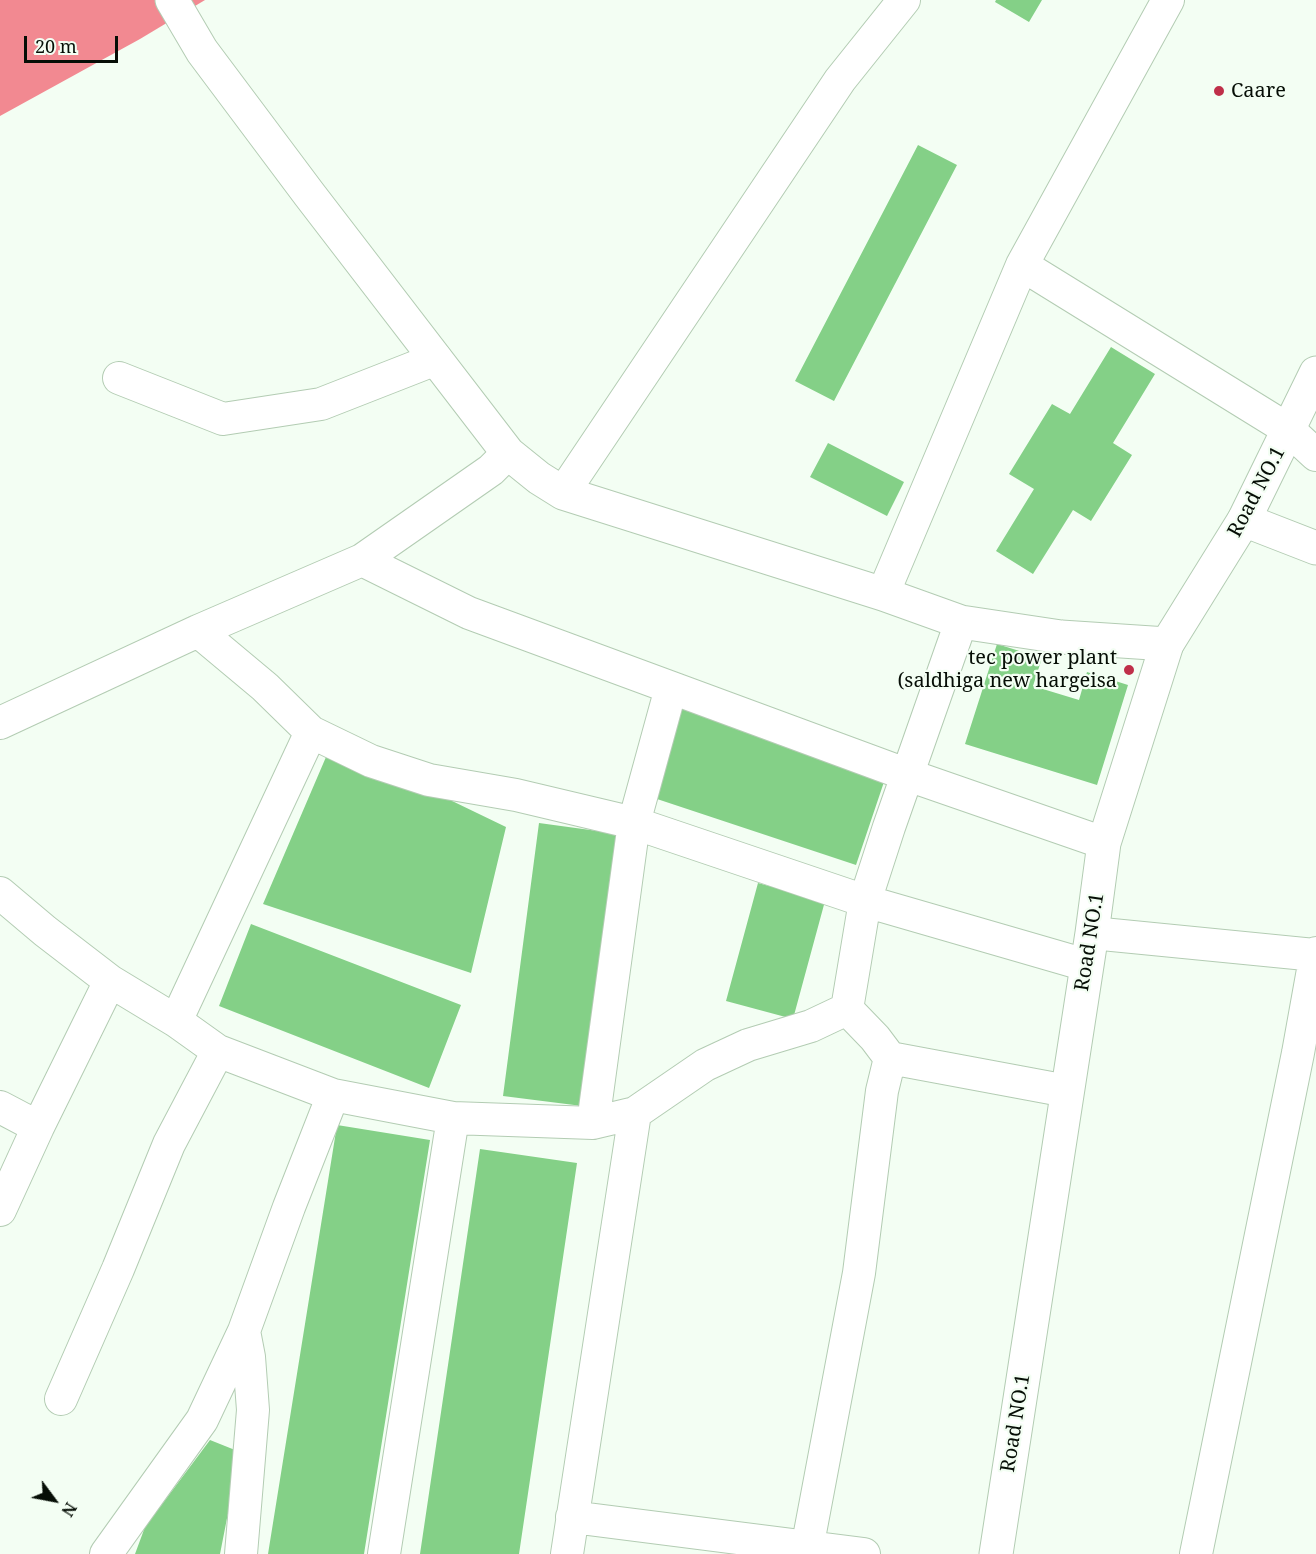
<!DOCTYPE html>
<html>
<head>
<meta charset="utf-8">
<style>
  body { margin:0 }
  #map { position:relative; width:1316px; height:1554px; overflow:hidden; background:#f3fef3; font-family:"Noto Serif",serif }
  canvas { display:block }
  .north { position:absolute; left:24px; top:1470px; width:60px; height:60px; -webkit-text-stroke:4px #f3fef3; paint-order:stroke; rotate:122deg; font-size:16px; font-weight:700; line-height:24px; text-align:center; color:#060e06 }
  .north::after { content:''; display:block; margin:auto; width:21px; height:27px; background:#060e06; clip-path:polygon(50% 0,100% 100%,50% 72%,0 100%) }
  .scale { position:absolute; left:24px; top:36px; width:94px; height:27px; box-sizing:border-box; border:3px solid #060e06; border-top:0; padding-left:8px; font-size:18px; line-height:21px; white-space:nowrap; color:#060e06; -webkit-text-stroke:4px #f3fef3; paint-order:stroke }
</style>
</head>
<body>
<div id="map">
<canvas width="1316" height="1554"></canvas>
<div class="north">N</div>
<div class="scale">20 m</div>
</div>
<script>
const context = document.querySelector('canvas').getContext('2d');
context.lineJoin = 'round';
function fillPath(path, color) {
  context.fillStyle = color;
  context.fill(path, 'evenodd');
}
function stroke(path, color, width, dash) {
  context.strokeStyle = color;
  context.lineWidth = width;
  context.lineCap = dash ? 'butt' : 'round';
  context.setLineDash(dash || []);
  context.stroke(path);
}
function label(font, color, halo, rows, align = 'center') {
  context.font = font + ' "Noto Serif",serif';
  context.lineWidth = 4.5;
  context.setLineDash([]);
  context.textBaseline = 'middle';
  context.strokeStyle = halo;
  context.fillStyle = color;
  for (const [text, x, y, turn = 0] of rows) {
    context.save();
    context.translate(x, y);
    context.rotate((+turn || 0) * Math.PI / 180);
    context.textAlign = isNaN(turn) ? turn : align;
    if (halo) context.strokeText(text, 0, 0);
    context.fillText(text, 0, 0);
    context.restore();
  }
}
const water = new Path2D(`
  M0,0H205L140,39L0,116Z`);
const building = new Path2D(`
  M996,0H1042L1029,22L995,2Z
  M918,145L957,165L834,401L795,381Z
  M1111,347L1155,374L1113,443L1132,455L1091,521L1073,510L1033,574L996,551L1034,489L1009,474L1052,404L1070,414Z
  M828,443L904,482L887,516L810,477Z
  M997,644L1042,658L1033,686L1079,700L1087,672L1128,685L1097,785L965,744Z
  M679,704L887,773L856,865L648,796Z
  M332,743L506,827L471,973L263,904Z
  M539,823L627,835L590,1107L503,1096Z
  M758,883L825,901L793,1019L726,1001Z
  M251,924L461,1005L429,1088L219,1006Z
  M337,1125L430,1140L364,1554H268Z
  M480,1149L577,1163L519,1554H420Z
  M210,1440L240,1452L220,1554H135L145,1527Z`);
const minor = new Path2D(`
  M1022,265L1289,430L1316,455
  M119,378L223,419L321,404L436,359
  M563,493L840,80L904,0
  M362,560L469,613L908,775L1104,843
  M883,594L1022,265L1168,0
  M198,631L265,687L311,732L371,761L429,780L516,795L634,823L865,901L1086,965
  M0,723L198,631L362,560L491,470L508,453
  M0,893L45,931L110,981L176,1021L218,1051L333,1095L453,1118L593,1123L635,1113L705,1065L748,1045L811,1026L847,1009L865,901L889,827L961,622
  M1092,933L1316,955
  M176,1021L311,732
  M890,1058L1067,1091
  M0,1107L38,1127
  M593,1123L634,823L671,688
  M0,1210L38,1127L110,981
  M61,1399L118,1269L169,1144L218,1051
  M572,1517L864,1554
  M106,1554L202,1420L244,1331L289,1207L333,1095
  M241,1554L253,1410L249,1357L244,1331
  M384,1554L453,1118
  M567,1554L635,1113
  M806,1554L859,1273L882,1091L890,1058L875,1038L847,1009
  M1196,1554L1298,1053L1316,953`);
const major = new Path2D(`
  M172,0L202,51L309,194L508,453L539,478L563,493L883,594L961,622L1061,637L1167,644
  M1244,520L1316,548`);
const highway = new Path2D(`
  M996,1554L1092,933L1104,843L1167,644L1244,520L1316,373`);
const markers = [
  [1219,91,6,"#bf2f49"],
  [1129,670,6,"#bf2f49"]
];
const poiNames = [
  ["Caare",1231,91],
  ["tec power plant",1117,658,"right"],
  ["(saldhiga new hargeisa",1117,681,"right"]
];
const streetNames = [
  ["Road NO.1",1257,492,-62],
  ["Road NO.1",1090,942,-81],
  ["Road NO.1",1016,1423,-81]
];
fillPath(water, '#f28991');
fillPath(building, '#84d087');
stroke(minor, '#b3ccb3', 34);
stroke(major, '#b3ccb3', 35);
stroke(highway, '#b3ccb3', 35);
stroke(minor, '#fff', 32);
stroke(major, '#fff', 33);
stroke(highway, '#fff', 33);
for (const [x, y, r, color] of markers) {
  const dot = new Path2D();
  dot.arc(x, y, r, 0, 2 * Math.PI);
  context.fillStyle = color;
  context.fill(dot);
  stroke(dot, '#f3fef3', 2);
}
label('20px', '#060e06', '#f3fef3', poiNames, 'left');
label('20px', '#060e06', '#f3fef3', streetNames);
</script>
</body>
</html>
